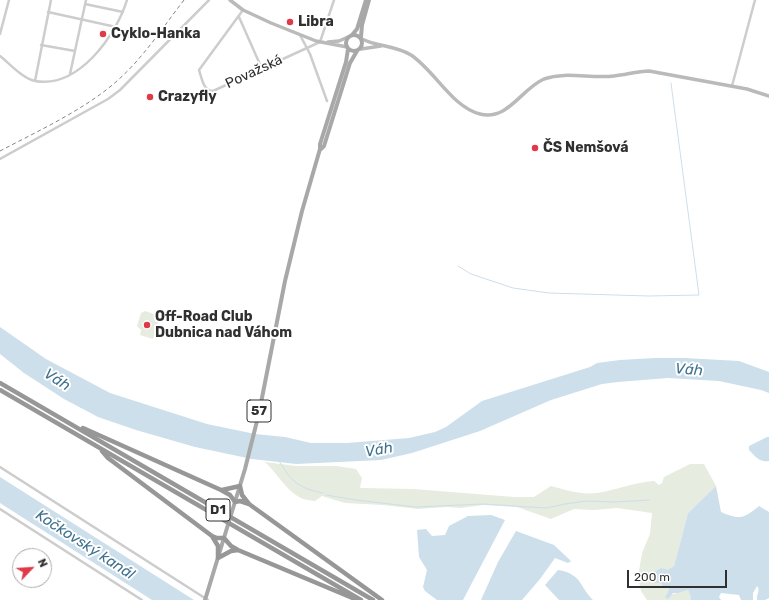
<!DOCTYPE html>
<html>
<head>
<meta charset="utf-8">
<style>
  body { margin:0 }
  #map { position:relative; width:769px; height:600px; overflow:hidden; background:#fff; font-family:Rubik,sans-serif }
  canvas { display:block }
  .north { position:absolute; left:12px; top:548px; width:40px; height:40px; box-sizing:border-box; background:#fff; border:1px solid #acacac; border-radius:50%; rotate:65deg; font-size:11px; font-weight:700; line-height:16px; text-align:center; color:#303030 }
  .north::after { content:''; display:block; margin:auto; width:14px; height:18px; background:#df3a49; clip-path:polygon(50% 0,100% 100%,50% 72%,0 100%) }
  .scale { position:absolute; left:627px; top:570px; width:100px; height:18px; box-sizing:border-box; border:2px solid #303030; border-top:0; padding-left:5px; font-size:12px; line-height:14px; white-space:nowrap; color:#303030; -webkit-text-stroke:3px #fff; paint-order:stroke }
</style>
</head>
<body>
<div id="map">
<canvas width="769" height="600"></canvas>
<div class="north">N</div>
<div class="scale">200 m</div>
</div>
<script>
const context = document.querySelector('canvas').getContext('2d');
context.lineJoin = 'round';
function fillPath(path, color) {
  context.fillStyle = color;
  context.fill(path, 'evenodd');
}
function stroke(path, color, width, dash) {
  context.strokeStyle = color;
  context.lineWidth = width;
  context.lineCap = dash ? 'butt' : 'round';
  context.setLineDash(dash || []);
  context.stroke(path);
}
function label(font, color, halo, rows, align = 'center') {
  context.font = font + ' Rubik,sans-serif';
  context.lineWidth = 4;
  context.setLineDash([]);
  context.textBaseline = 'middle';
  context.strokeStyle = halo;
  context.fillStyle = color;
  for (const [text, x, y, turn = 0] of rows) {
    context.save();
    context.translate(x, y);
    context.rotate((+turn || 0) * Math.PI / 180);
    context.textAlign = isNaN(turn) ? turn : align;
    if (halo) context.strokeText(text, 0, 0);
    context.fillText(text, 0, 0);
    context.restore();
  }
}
const green = new Path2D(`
  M145,311L160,316L153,339L140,335L141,330L137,326L141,313Z
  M265,462L296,466H336L356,469L362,478L360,488L413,489L514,497H534L551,486C565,490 581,495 597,493C616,490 635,482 654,481L659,485L662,483L664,477L690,464H704L716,486L688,513L674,566L668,571L661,568L655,571L661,583L669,588L668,592L665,597C673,593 680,593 688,590L691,598L690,600H647L641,591L638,577L642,553L650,534L652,513L617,508L594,510L574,509L551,519L517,507L484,505L461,508L446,507L418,509L383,505L345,503L322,496L315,501C310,500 303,500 299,497C285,489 277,473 265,462Z`);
const water = new Path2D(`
  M0,327L46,359L110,393L207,424L255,434L285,437L311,443H347L409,438L435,432L446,427L482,401L590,367L597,363L620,360L655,358H685L739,361L769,372V393L761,390L719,381L668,378L618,382L602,384L551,400L480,431L412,453L381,460L296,464L252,459L195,447L136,430L98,417L64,399L24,373L0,354Z
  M767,437H769V461C760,463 755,456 749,450V446Z
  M0,477L194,600H152L0,503Z
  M716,486L721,512C740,520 743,519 759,506L769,512V598L765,600H757C756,595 761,590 757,586L753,593V600H741L739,595L721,593L719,597L721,600H690L691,598L688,590L678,593H673L668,599L665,597L668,592L669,588L666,586H663L661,583H655L652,577L655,571L661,568L668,570L674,566L688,513Z
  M491,515L505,520L463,600H437L425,591L423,587L427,570L419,557L417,530L426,529L432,536L445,535L449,526L468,516Z
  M516,531L554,545L571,561L568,563L555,558L540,579L522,600H481L498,562Z
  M558,570C582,574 579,586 593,600H559L545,585Z`);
const stream = new Path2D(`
  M458,266L471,274L513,288L549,293L648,296L699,295L671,83
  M279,461C292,482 298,488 323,493
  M326,495L356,500L416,507L483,504L546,508L565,504L586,501L615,502L649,500`);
const street = new Path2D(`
  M85,4L123,12
  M243,10L199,70C202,79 203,90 213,91L320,42L334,0
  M48,12L116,27
  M239,17L262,69
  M0,34L9,0
  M300,35L310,54L327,101
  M41,45L75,51
  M0,56C10,64 22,78 35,81C78,89 116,36 127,0
  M70,74L86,0
  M35,81L51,0
  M732,86L755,0
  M0,159L108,99L120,90L209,0
  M0,467L208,600
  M0,509L142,600`);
const secondary = new Path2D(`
  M230,0L243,10L271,23L316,41L347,47
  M362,39C378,47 394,45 411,55C435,71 452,107 480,114C508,121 521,89 544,79C566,71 591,79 614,76C626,75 637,71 649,71L747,89L769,96
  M328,42L339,41L348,37
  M361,49L381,46`);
const primary = new Path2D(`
  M346 43a8 8 0 1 1 16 0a8 8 0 1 1-16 0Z
  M352,35L357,29L366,0
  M361,37L362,25L369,0
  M321,149L324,146L350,63L357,51
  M205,600L245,469L259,413L285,281L302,211L320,149V144L346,62L348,49`);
const highway = new Path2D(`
  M0,383L373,600
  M0,390L361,600
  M83,428L221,490L230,495L235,502L240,501L249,504
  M102,451L108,458L212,536L218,546V558
  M222,490L240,486L242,495L249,504L382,600
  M212,536L217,538H224L231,546L238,550L355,599
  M218,558L231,551L238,550`);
const rail = new Path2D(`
  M0,151C38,131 86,109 118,80C144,57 163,27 184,0`);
const markers = [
  [290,22,4,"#df3a49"],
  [103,34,4,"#df3a49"],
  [150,97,4,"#df3a49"],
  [535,148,4,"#df3a49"],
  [147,325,4,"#df3a49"]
];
const shields = [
  [259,411,24],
  [218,510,24]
];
const shieldNames = [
  ["57",259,411],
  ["D1",218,510]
];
const poiNames = [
  ["Libra",298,22],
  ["Cyklo-Hanka",111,34],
  ["Crazyfly",158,97],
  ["ČS Nemšová",543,148],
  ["Off-Road Club",155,317],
  ["Dubnica nad Váhom",155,333]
];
const streetNames = [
  ["Považská",254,72,-25]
];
const waterNames = [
  ["Váh",689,370,4],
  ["Váh",57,380,32],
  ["Váh",379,450,-10],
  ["Kočkovský kanál",85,545,33]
];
fillPath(green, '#e6ecdf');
fillPath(water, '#ccdfeb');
stroke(stream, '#ccdfeb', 1);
stroke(street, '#cdcdcd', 2.5);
stroke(secondary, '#bababa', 3.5);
stroke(primary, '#a8a8a8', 4);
stroke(highway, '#979797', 4.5);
stroke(rail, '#858585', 1, [4, 3]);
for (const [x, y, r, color] of markers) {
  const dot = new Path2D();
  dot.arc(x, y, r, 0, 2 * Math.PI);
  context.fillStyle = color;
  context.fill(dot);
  stroke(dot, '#fff', 1.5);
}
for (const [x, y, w] of shields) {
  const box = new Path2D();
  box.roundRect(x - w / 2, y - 11, w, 22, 3);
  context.fillStyle = '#fff';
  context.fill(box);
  stroke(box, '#303030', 1);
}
label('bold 13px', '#303030', null, shieldNames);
label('bold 14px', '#303030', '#fff', poiNames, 'left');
label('14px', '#303030', '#fff', streetNames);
label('italic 15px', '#407290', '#fff', waterNames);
</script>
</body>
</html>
